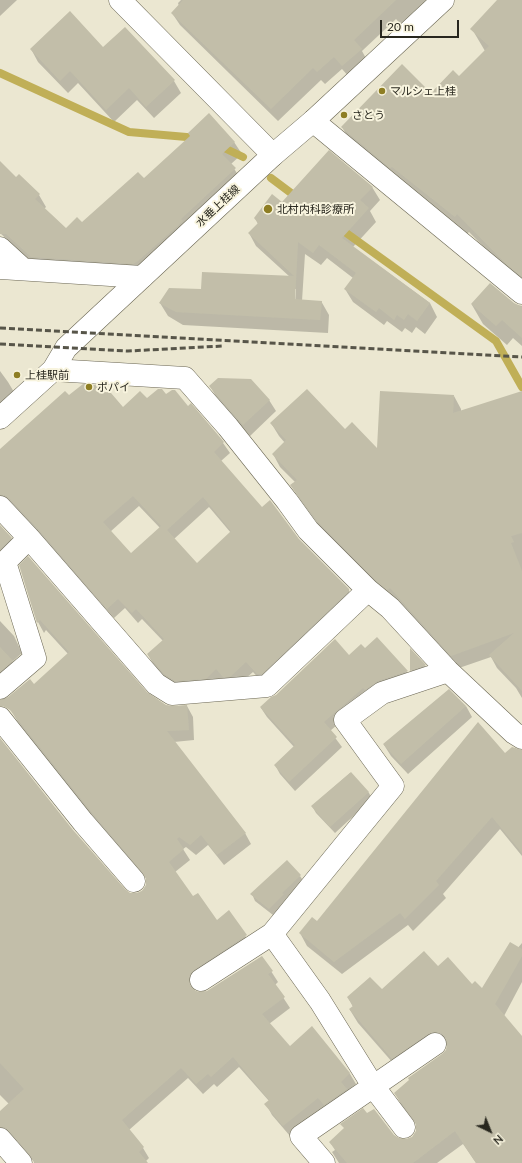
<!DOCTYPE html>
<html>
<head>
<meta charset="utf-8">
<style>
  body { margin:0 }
  #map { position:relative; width:522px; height:1163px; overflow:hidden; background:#ebe7d1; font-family:Lato,sans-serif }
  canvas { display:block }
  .north { position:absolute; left:470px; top:1111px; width:40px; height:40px; -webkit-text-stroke:3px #f8f4de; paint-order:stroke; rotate:137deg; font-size:11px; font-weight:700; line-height:16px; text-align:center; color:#28271e }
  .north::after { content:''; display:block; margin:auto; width:14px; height:18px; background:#28271e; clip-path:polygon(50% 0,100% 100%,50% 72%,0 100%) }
  .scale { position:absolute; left:380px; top:20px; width:79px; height:18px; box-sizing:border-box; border:2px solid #28271e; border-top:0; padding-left:5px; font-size:12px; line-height:14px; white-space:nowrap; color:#28271e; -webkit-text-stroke:3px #f8f4de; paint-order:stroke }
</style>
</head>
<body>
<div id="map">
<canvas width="522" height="1163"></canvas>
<div class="north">N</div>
<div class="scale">20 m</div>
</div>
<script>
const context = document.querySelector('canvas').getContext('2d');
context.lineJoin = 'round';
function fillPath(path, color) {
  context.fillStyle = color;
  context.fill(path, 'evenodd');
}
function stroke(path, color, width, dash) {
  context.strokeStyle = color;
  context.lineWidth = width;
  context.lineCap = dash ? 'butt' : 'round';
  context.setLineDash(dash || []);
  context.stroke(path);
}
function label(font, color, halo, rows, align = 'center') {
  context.font = font + ' Lato,"Noto Sans JP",sans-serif';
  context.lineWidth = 4;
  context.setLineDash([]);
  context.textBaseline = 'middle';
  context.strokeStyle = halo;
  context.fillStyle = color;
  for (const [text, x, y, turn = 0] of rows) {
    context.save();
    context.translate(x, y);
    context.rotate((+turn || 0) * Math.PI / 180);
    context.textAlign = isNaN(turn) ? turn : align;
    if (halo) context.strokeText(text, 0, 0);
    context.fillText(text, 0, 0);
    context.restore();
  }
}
const shadow = new Path2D(`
  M0,0H17L0,16Z
  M181,0H437L405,29L396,19L362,51L368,62L350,78L342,69L325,84L321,80L278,121L180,25L172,13L179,6L178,3Z
  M503,0H522V286L469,232L466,235L353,146L342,127L431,94L459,78L485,51L472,29Z
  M31,49H103L174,81L181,93L154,118L137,100L114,122L78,83L68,93L38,62Z
  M234,142L242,154L231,164L242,181L148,272L39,269L0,233V162L16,179L39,195L46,207L44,209L66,229L82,224L144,180Z
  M372,187L380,200L370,211L376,222L353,247L430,303L437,317L425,334L416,327L412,333L405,328L402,332L387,321L384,325L353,302L345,289L353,278L327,258L321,265L305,254L302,301H321L329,315L328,333L183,325L168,316L160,303L202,290L290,277L256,246L249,233L258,224L255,218L283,203ZM294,289H296L295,304Z
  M514,304L522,306V346L513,338L507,345L483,324L472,305Z
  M0,371L8,382L17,397L0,413Z
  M210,386L269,400L276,411L250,436L217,398Z
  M68,396L122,408L147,400L166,396L188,407L190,405L223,443L230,453L221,461L261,508L298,539L348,589L354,600L264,684L253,672L236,687L171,685L154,665L148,655L163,641L142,619L138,623L125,608L114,618L45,540L16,509L0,507V451ZM139,506L160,528L131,554L110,532ZM209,507L231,533L197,564L174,539Z
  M454,396L461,409V411L522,403V698L516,688L497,668L491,657L459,668L395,602L326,535L299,498L291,485L295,482L280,467L273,454L285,443L279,436L271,423L345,430L377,451Z
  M0,527L11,538L17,549L0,567Z
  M20,566L149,695L165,706L173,707L187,706L193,717L194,740L174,742L245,833L251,844L224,865L208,845L196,855L186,847L183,849L190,860L175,872L193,898L217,921L229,912L252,946L195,985L194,991L201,993L208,992L262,957L278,982L275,985L290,1008L269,1024L290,1047L312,1028L350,1074L356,1084L290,1136L272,1115L266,1104L269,1101L239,1067L217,1087L214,1084L203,1094L188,1078L129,1130L143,1148L149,1158L146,1161L147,1163H34V1162L17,1141L0,1139V1112L9,1104L0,1095V740L72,830L124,890L129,894H136L142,891L147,886V879L100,825L18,722L12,712L34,685L68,654L46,630L44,633L38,622Z
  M0,621L14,636L22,653L12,662L18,672L0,683Z
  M377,638L407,672L412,681L369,697L330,731L342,747L295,791L280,774L275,765L294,747L267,717L261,708L349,656L365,650Z
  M411,650L425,666L428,672L415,677L411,670Z
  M466,706L472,717L408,774L391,756L384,745Z
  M522,752V856L500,829L443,894L446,898L413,931L408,925L342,974L307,946L300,933L318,923L504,754Z
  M350,773L369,793L372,799L335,833L316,813L312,806Z
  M300,876L304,882L286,899L287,902L273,915L255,901L252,894Z
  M522,943V982L504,1016L522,1040V1163H476L463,1144L437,1163H339L332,1152L335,1150L330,1142L345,1129L342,1124L393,1135L398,1139L406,1140L412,1138L417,1132V1125L402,1106L395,1093L443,1055L447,1050L448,1046L441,1044L400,1071L358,1023L350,1010L353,1007L348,997L382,991L438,967L482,990Z`);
const stream = new Path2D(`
  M0,73L129,132L198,138
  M218,145L243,157
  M271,178L299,199
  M338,227L496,341L522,387`);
const building = new Path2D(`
  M183,0H396L354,40L362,49L342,66L334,57L317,72L313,68L271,109L171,13Z
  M497,0H522V277L506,264L457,214L455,217L392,167L390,168L341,127L402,64L431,93L453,70L459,76L489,46L470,29Z
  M70,11L103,47L125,27L175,80L146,107L129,88L106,110L70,71L60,81L30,49Z
  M209,113L235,142L222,154L236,168L181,219L183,221L138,261L133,264L31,257L6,234H0V161L16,177L19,174L40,194L35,199L66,228L77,217L82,222L138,172L144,178L190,136L188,133Z
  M329,150L373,187L360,200L369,208L342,238L430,303L417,321L408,314L404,320L397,315L394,320L379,308L376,312L344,289L356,273L319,245L313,253L298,242L295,299L322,301L320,320L176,312L159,303L169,288L201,289L202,272L294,276L248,233L258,223L254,218L272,194L282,202Z
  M490,283L514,303L522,307V338L502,320L496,326L471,304Z
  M218,378L251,379L270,400L243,425L209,386Z
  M83,384L105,386L123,407L140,391L147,398L158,389H162L166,394L172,390H175L188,406L191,403L224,442L214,452L262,507L270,500L299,539L349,589V591L262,674H257L246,662L230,677H223L216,669L206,679L175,681L164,674L147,654L164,639L136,609L132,613L118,599L107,609L38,529L9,498L4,495H0V449L65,391L69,395ZM133,496L161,526L131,553L103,522ZM203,497L231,531L197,563L167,530Z
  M307,389L345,429L352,422L377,448L380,391L454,395L453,413L522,391V533L511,536L514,542L511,543L522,571V691L489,655L514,633L451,656L390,588L387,590L376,581L318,522L290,485L297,480L272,454L286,440L270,423Z
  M0,525L12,538L0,549Z
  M28,556L147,692L166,705L173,706L187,705L189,730L167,731L246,833L217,855L201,835L190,845L179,837L177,839L184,849L169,862L193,896L198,893L217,920L229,910L247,935L194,970L190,974L189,980L191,987L196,991L201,992L207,991L262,956L273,971L268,974L285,997L262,1014L290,1046L312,1026L350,1073L341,1082L347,1089L324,1105L318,1098L283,1126L264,1104L269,1100L233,1057L211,1077L208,1074L196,1084L181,1068L122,1120L144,1147L139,1152L148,1163H35L30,1155L9,1131L4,1127H0V1111L24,1089L0,1063V738L73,830L125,889L130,893H137L142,891L146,885V879L143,873L93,814L10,710L5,707L0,706V700L8,697L30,679L34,684L69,652L40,620L37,623L19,565Z
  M377,637L408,671L378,681L365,690L363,688L324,722L337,737L289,782L274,765L295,745L260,707L271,697L276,695L335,639L349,655L361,644L365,648Z
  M0,647L13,661L0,672Z
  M410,648L426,665L410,671Z
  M449,689L466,706L401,764L383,744Z
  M478,722L505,753L512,747L522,750V853L492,817L436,881L439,885L405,919L400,913L334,962L299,933L312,917L317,921Z
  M351,772L369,792L330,827L311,806Z
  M287,860L301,875L282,893L284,894L269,909L250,894Z
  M510,942L522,949V956L495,1004L522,1036V1163H476L455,1131L413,1163H347L329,1142L344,1128L340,1124L363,1108L367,1113L374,1109L394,1135L399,1138L406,1139L412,1137L416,1131V1125L414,1120L394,1093L409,1080L408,1078L442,1054L446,1050L447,1043L445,1037L441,1033L434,1032L428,1034L392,1059L349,1009L353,1006L347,997L370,977L382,989L424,951L438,966L448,957L472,984L475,981L482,988Z`);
const minor = new Path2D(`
  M120,0L273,155
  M313,121L522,293
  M0,248L23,269
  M0,268L142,277
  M53,370L185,378L228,427L287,501L308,530L368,590L390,608L448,671L514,733L522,738
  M0,507L29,538L156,684L172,694L267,686L368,590
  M0,688L35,658L5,562L29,538
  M0,718L83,822L134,881
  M272,934L320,1001L373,1086L404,1127
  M201,980L272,934L393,786L345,720L382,693L448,671
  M0,1139L21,1163
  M324,1163L301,1136L435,1044`);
const major = new Path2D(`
  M0,418L53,370L66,348L273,155L313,121L443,0`);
const rail = new Path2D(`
  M0,328L522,357
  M0,344L128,351L223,346`);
const markers = [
  [382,91,4,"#8e7e24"],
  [344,115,4,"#8e7e24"],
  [268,209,5,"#8e7e24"],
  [17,375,4,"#8e7e24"],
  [89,387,4,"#8e7e24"]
];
const poiNames = [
  ["マルシェ上桂",390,91],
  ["さとう",352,115],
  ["北村内科診療所",277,209],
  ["上桂駅前",25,375],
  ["ポパイ",97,387]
];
const streetNames = [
  ["水垂上桂線",218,206,-43]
];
fillPath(shadow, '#0003');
stroke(stream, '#c0af57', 8);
fillPath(building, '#c2bea9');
stroke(minor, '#6a6653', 23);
stroke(major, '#6a6653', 23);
stroke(minor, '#fff', 22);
stroke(major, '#fff', 22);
stroke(rail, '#575549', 3, [6, 3]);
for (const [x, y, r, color] of markers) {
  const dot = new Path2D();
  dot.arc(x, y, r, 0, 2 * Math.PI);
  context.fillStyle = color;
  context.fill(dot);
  stroke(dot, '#f8f4de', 1.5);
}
label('11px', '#28271e', '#f8f4de', poiNames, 'left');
label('11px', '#28271e', '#f8f4de', streetNames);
</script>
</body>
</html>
